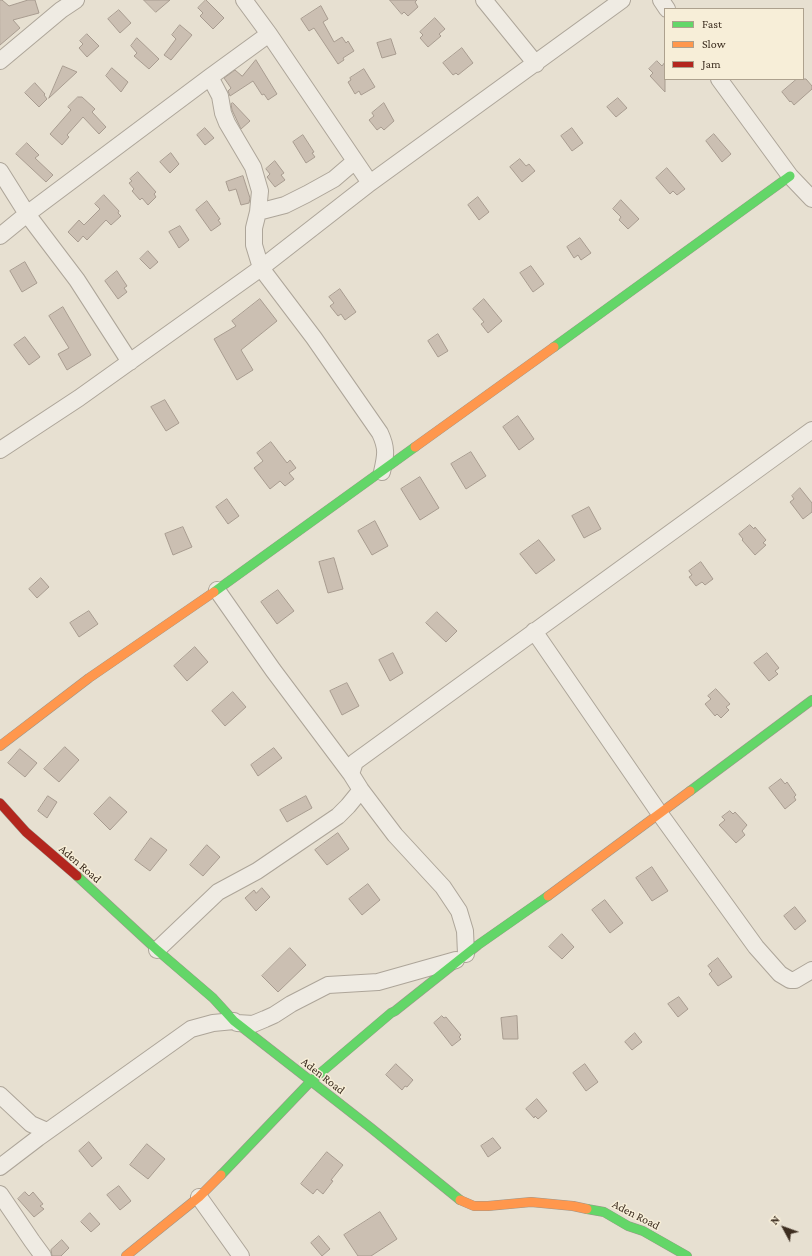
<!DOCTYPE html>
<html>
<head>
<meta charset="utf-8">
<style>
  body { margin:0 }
  #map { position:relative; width:812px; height:1256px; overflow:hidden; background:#e7e0d1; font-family:"Crimson Pro",serif }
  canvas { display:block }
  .legend { position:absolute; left:664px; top:8px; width:140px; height:72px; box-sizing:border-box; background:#f7eed8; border:1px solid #ada18e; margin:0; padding:5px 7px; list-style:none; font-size:12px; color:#3d2e20 }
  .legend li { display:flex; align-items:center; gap:8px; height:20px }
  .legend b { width:20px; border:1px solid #ada18e }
  .north { position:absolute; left:764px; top:1208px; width:40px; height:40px; -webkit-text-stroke:3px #f7eed8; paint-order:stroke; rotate:311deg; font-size:11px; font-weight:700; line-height:16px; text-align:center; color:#3d2e20 }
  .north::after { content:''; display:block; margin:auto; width:14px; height:18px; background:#3d2e20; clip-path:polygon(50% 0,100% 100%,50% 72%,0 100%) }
</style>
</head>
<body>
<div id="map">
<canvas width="812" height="1256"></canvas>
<ul class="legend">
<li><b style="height:5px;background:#63d668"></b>Fast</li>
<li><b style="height:5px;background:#ff974d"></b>Slow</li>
<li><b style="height:5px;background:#b3261e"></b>Jam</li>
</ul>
<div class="north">N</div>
</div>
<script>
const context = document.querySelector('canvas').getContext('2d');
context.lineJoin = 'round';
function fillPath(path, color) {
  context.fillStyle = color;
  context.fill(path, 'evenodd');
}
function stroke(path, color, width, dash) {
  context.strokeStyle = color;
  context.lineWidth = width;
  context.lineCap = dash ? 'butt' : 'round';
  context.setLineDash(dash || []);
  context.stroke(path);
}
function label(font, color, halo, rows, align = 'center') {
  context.font = font + ' "Crimson Pro",serif';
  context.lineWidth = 3;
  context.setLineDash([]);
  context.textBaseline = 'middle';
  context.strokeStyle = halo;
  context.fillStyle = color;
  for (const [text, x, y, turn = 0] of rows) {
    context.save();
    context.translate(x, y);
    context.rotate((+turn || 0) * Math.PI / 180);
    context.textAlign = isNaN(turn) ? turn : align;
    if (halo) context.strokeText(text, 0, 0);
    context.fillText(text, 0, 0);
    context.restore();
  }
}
const building = new Path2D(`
  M0,0H2L9,6L28,0H35L39,13L13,20L20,28L0,45Z
  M144,0H170L156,12Z
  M206,0L224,18L213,29L200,16L203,13L198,8Z
  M390,0H417L415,2L418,7L408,16L404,12L402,14Z
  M321,6L328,19L323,22L334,42L342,37L346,43L348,41L354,51L343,58L344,60L338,64L314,28L309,31L301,19Z
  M119,10L131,23L120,33L108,19Z
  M435,18L445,29L439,34L441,36L428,47L420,38L423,35L420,32Z
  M180,25L192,35L171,60L164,55L176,39L172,35Z
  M87,34L99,46L87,57L79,48L83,44L80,41Z
  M137,38L159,59L149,69L134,56L137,53L131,46Z
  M391,39L396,54L382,58L377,43Z
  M462,48L473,63L458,75L456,73L453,75L443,63Z
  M256,60L277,94L268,100L264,94L262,95L253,81L230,96L228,91L231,88L224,78L235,70L242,76Z
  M657,61L662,66L665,62V92L650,76L653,73L649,69Z
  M63,66L77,72L49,98Z
  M112,68L128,82L121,92L106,76Z
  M364,69L375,87L361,95L359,91L355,94L348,82L351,80L350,78Z
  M797,79H806L812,86V89L794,105L791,101L790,102L782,92Z
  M35,83L45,94L44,95L47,99L39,107L25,93Z
  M78,97H82L95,109L92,112L106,127L99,134L83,117L67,135L69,137L62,145L50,134L71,110L68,107Z
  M618,98L627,108L616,117L607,107Z
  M233,103L250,121L241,129L232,110L231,104Z
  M384,103L394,121L384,130L381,127L377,130L369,120L374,116L372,113Z
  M205,128L214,138L205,145L197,135Z
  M572,128L583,143L572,151L561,136Z
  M714,134L731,154L722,162L706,141Z
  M303,135L314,152L312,153L315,157L306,163L293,142Z
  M27,143L39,155L35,158L53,175L46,182L16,154Z
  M171,153L179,164L170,173L160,162Z
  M520,159L526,166L529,164L535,171L522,182L510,167Z
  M275,161L284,173L281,175L285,180L275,187L267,177L270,174L266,169Z
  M667,168L685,189L677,195L673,191L670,194L656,178Z
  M138,172L156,192L154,194L156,197L148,205L142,198L140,200L132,191L134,189L129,183L132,181L130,179Z
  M243,176L250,198L249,203L241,205L236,189L229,191L226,182Z
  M104,195L119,211L118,213L121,216L111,225L106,220L87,240L83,236L78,242L68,232L79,220L84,225L100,209L95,204Z
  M478,197L489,212L479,220L468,205Z
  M621,200L639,219L628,229L619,220L621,217L613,209Z
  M207,201L220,219L218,220L221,224L211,231L196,210Z
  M180,226L189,240L179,248L169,232Z
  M580,238L591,253L581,260L578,255L574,258L567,247Z
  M148,251L158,262L150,269L140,259Z
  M25,262L37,283L22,292L10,271Z
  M531,266L544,284L533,292L520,273Z
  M117,271L127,286L124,288L127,292L118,299L105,281Z
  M340,289L356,312L345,320L341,314L338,316L330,306L334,303L329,297Z
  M260,299L277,321L241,350L253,370L237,380L214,339L236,326L232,321Z
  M484,299L502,321L488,333L481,324L484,322L473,309Z
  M63,307L91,355L67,370L58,354L69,348L49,316Z
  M438,334L448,351L438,357L428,341Z
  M25,337L40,357L29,365L14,345Z
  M165,400L179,423L166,431L151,407Z
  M518,416L534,439L519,450L503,427Z
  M271,442L287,463L290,460L296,468L289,473L294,479L285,486L280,481L270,489L254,468L263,461L257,453Z
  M471,452L486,476L466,489L451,464Z
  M420,477L439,508L420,520L401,489Z
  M800,488L812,503V512L803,519L790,502L794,499L792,496Z
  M227,499L239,516L228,524L216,507Z
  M589,507L601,529L584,538L572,516Z
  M375,521L388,546L372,555L358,531Z
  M750,525L754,529L755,527L766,540L763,543L766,545L755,555L742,540L743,539L739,534Z
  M183,527L192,547L173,555L165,534Z
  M539,540L555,560L536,574L520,554Z
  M334,558L343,589L328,593L319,562Z
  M701,562L713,579L705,585L702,582L696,586L689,577L692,575L689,571Z
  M41,578L49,587L37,598L29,589Z
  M278,590L294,611L277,624L261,602Z
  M89,611L98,624L79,637L70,623Z
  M437,612L457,631L446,642L426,623Z
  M195,647L208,662L187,681L174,666Z
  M393,653L403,673L390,681L379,660Z
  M767,653L779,668L775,671L778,674L769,681L754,663Z
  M347,683L359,706L342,715L330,691Z
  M716,689L730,704L726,707L729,710L721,718L717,714L715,716L705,704L711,699L708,696Z
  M233,692L246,707L225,726L212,711Z
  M65,747L79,760L59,782L44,769Z
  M274,748L282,758L258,776L251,765Z
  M20,749L37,763L25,777L8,763Z
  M781,779L785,784L787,782L796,795L794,797L796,800L785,809L769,788Z
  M48,796L57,802L47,818L38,811Z
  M306,796L312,808L287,822L280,810Z
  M110,797L127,812L110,830L94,814Z
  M730,811L733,814L735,812L747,825L742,831L745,835L736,843L719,825L725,820L722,817Z
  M338,833L349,849L327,865L315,850Z
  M151,838L167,850L150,871L135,860Z
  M207,845L220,857L203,876L190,865Z
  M652,867L668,891L652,901L636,878Z
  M368,884L380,900L362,915L349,899Z
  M262,888L270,897L256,911L245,898L254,890L256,893Z
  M605,900L623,923L610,933L592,910Z
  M795,907L806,921L795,930L784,916Z
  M562,934L574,947L562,959L549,947Z
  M290,948L306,965L278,992L262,976Z
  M718,958L732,977L718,986L709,974L712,971L708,966Z
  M679,997L688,1009L678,1017L668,1004Z
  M442,1016L444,1018L446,1017L461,1035L459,1037L461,1039L452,1046L434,1023Z
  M517,1016L518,1039H503L501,1018Z
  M635,1033L642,1042L632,1050L625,1042Z
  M396,1064L413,1080L407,1087L405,1086L402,1090L386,1075Z
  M585,1064L598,1082L586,1091L573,1073Z
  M537,1099L547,1111L538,1119L535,1116L534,1118L526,1109Z
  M493,1138L501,1148L488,1157L481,1146Z
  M89,1142L102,1158L92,1167L79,1151Z
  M147,1144L165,1159L148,1179L130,1165Z
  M327,1152L343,1165L331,1180L333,1181L323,1194L317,1189L313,1194L301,1184Z
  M119,1186L131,1201L120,1210L107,1195Z
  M25,1192L29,1196L33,1192L43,1204L40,1206L44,1209L34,1217L18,1199Z
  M380,1212L397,1239L371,1256H358L344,1235Z
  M90,1213L100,1224L91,1232L81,1222Z
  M319,1236L330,1249L322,1256L311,1243Z
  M62,1240L69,1248L61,1256H52L51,1250Z`);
const street = new Path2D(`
  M244,0L269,34L370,183
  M484,0L536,64
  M661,0L667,9
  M0,61L61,10L76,0
  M210,77L220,96L223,113L227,123L253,167L260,191L258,212L254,228V245L261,268L314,338L380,433C387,448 386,455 382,472
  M719,79L790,176L812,199
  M0,171L27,214L77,280L130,362
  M258,212L285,205L307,194L334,179L355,161
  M0,236L27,214L210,77L269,34
  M0,450L79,398L261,268L370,183L622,0
  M217,590L273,670L351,774
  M534,631L660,814L756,947L780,974L790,980H795L812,970
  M157,950L218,892L257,871L338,816L348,806L361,790
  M466,954L465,931L459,911L443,887L395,835L361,790L351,774L355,762L812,430
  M237,1023L253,1024L265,1019L274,1015L291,1004L328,985L378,982L456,960
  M0,1095L31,1124L47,1131
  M0,1167L38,1138L191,1029L213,1023L234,1021
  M0,1194L32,1241L43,1256
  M199,1197L241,1256`);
const fast = new Path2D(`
  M554,347L790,176
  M214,592L415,447
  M690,791L812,700
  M77,876L157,950L213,998L234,1021L371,1128L460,1200
  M221,1175L311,1081L391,1013L395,1011L478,945L548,896
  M587,1209L604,1212L628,1226L643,1231L687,1256`);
const slow = new Path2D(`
  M415,447L554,347
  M0,746L89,678L214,592
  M548,896L690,791
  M460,1200L474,1206H488L531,1202L573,1206L587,1209
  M126,1256L199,1197L221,1175`);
const jam = new Path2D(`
  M0,803L26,832L77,876`);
const streetNames = [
  ["Aden Road",80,864,41],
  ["Aden Road",323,1076,38],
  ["Aden Road",636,1215,27]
];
fillPath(building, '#cbbfb2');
stroke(building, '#a89c90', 1);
stroke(street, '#ada599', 18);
stroke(fast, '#9c958a', 10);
stroke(slow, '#9c958a', 10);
stroke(jam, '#9c958a', 10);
stroke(street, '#efebe3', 16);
stroke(fast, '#63d668', 9);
stroke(slow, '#ff974d', 9);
stroke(jam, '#b3261e', 9);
label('12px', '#3d2e20', '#f7eed8', streetNames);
</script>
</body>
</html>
